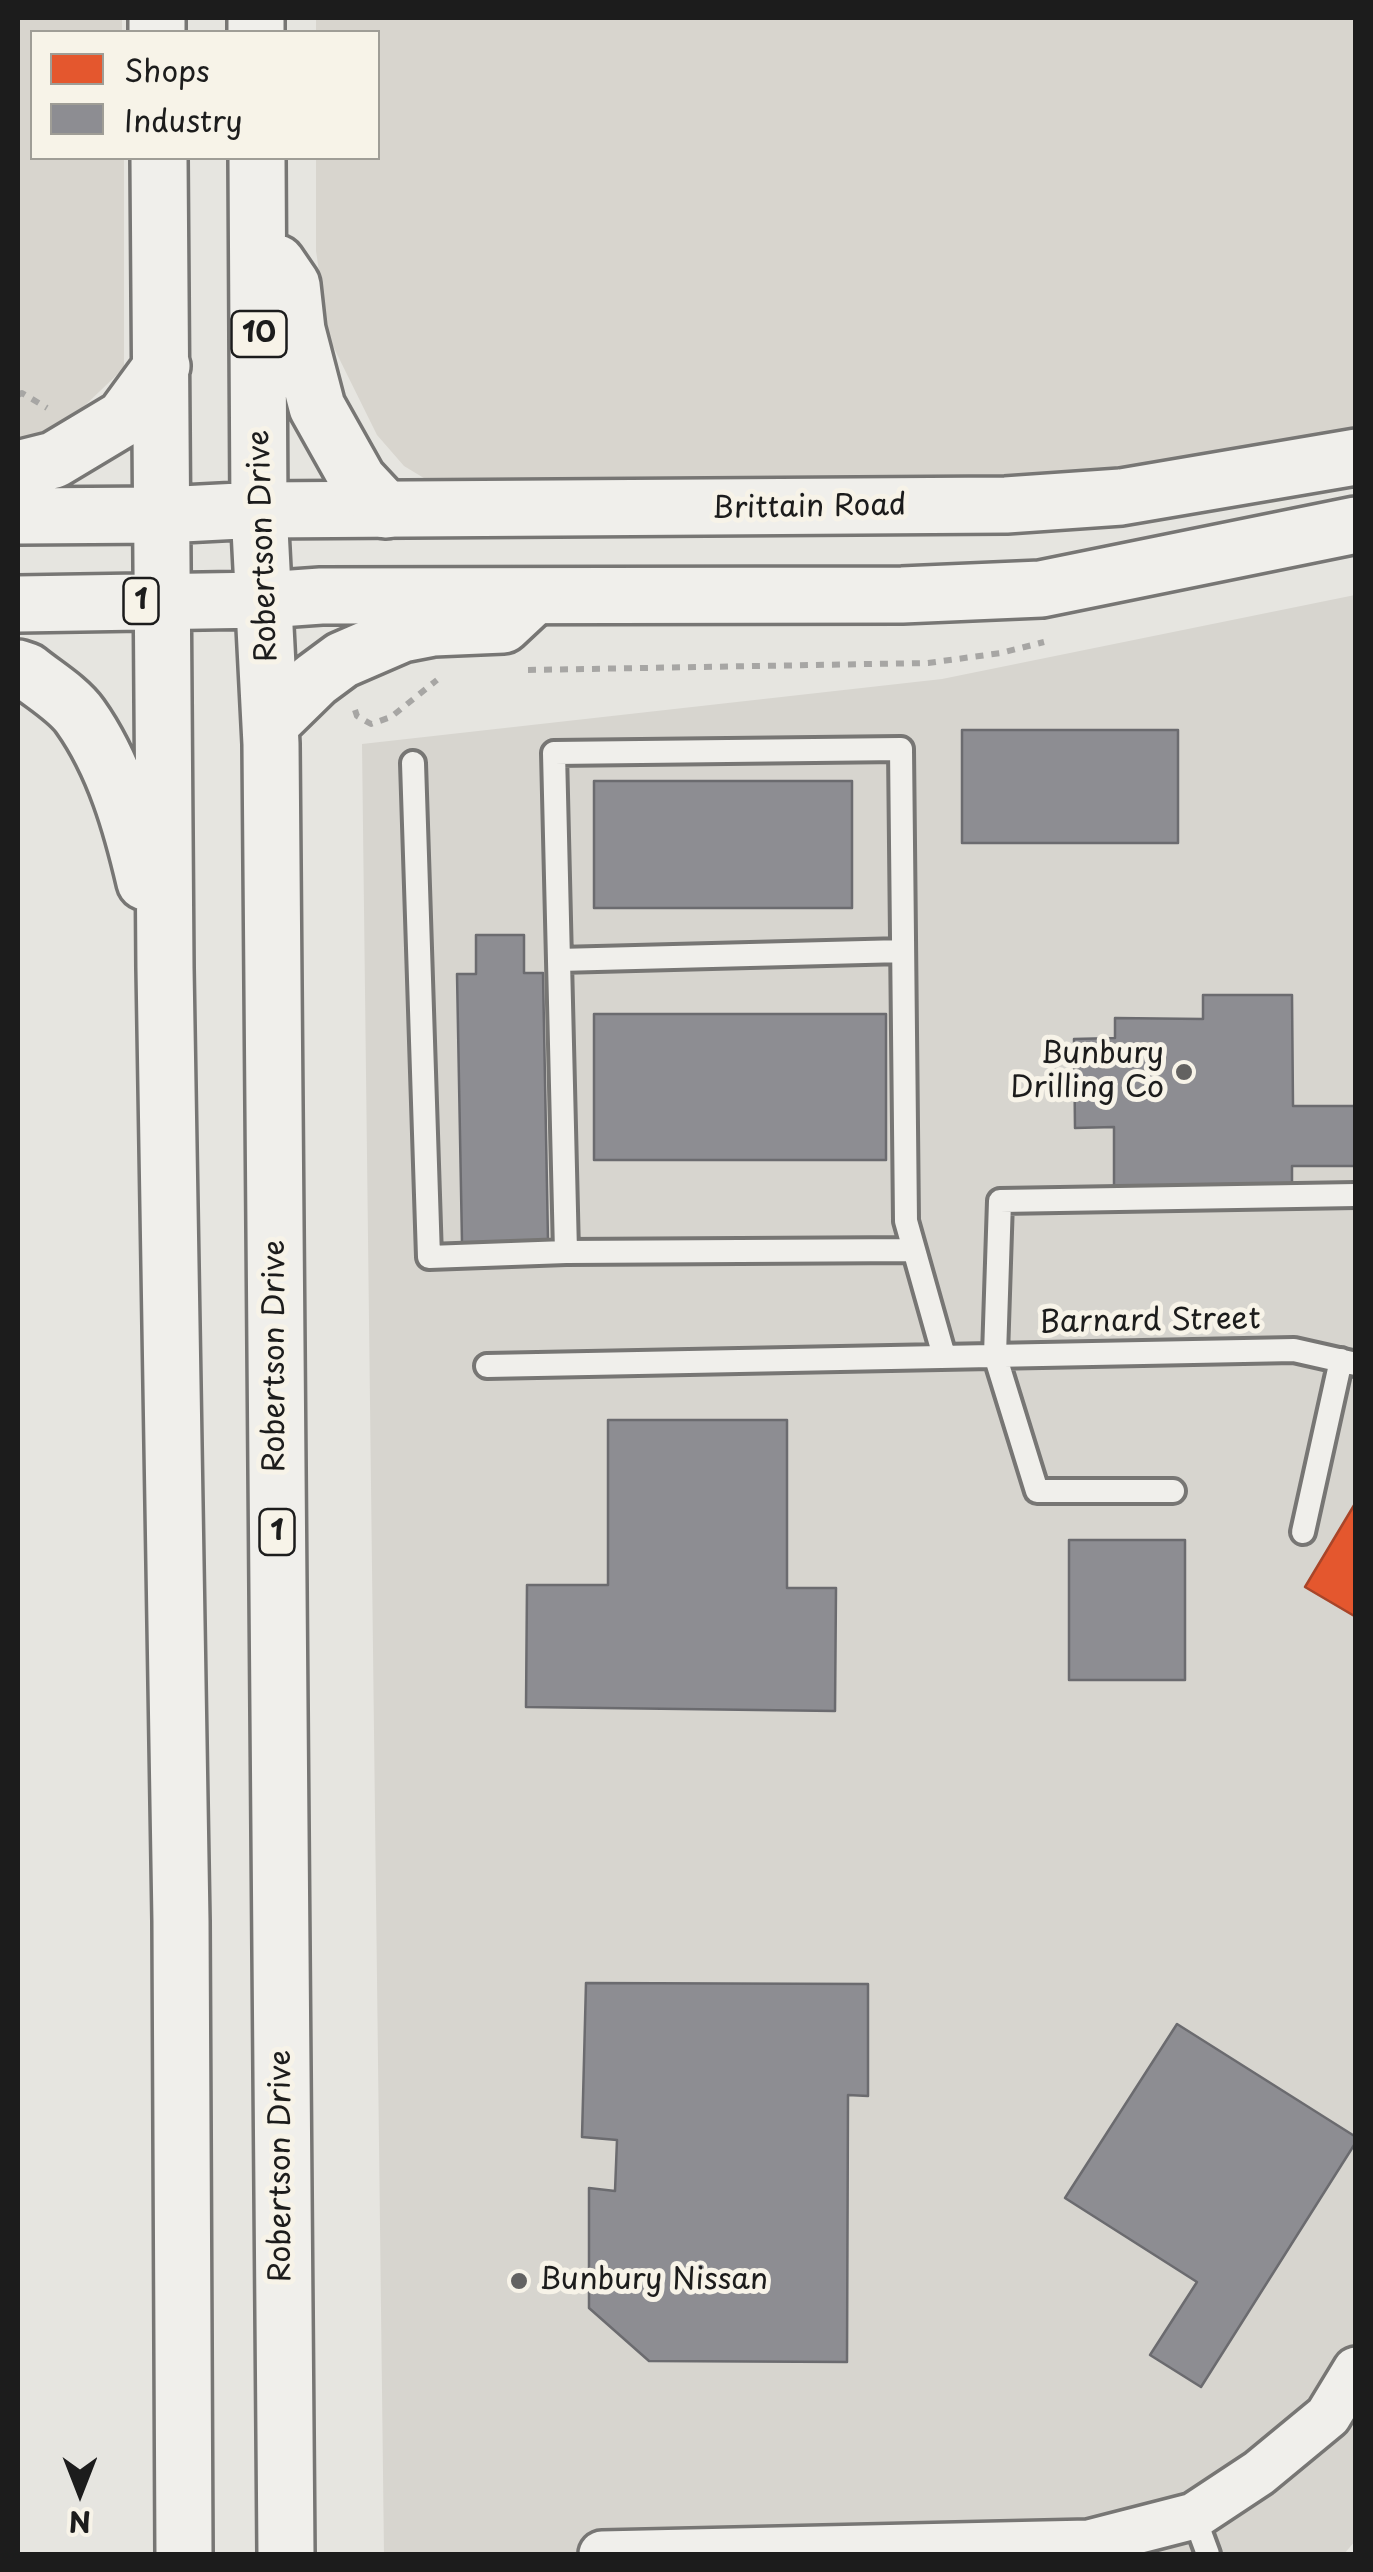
<!DOCTYPE html>
<html>
<head>
<meta charset="utf-8">
<style>
  body { margin:0 }
  #map { position:relative; width:1373px; height:2572px; overflow:hidden; background:#e6e5e0; font-family:"Playpen Sans",sans-serif }
  canvas { display:block }
  .frame { position:absolute; inset:0; border:20px solid #1c1c1c; pointer-events:none }
  .legend { position:absolute; left:30px; top:30px; width:350px; height:130px; box-sizing:border-box; background:#f7f3e8; border:2px solid #9f9d96; margin:0; padding:12px 18px; list-style:none; font-size:30px; color:#1c1c1c }
  .legend li { display:flex; align-items:center; gap:20px; height:50px }
  .legend b { width:50px; border:2px solid #9f9d96 }
  .north { position:absolute; left:30px; top:2442px; width:100px; height:100px; -webkit-text-stroke:8px #f7f3e8; paint-order:stroke; rotate:180deg; font-size:28px; font-weight:700; line-height:40px; text-align:center; color:#1c1c1c }
  .north::after { content:''; display:block; margin:auto; width:35px; height:45px; background:#1c1c1c; clip-path:polygon(50% 0,100% 100%,50% 72%,0 100%) }
</style>
</head>
<body>
<div id="map">
<canvas width="1373" height="2572"></canvas>
<div class="frame"></div>
<ul class="legend">
<li><b style="height:28px;background:#e4572e"></b>Shops</li>
<li><b style="height:28px;background:#8d8d92"></b>Industry</li>
</ul>
<div class="north">N</div>
</div>
<script>
const context = document.querySelector('canvas').getContext('2d');
context.lineJoin = 'round';
function fillPath(path, color) {
  context.fillStyle = color;
  context.fill(path, 'evenodd');
}
function stroke(path, color, width, dash) {
  context.strokeStyle = color;
  context.lineWidth = width;
  context.lineCap = dash ? 'butt' : 'round';
  context.setLineDash(dash || []);
  context.stroke(path);
}
function label(font, color, halo, rows, align = 'center') {
  context.font = font + ' "Playpen Sans",sans-serif';
  context.lineWidth = 10;
  context.setLineDash([]);
  context.textBaseline = 'middle';
  context.strokeStyle = halo;
  context.fillStyle = color;
  for (const [text, x, y, turn = 0] of rows) {
    context.save();
    context.translate(x, y);
    context.rotate((+turn || 0) * Math.PI / 180);
    context.textAlign = isNaN(turn) ? turn : align;
    if (halo) context.strokeText(text, 0, 0);
    context.fillText(text, 0, 0);
    context.restore();
  }
}
const built = new Path2D(`
  M1355,595L1356,2540L1344,2554H384L362,744L942,679Z`);
const green = new Path2D(`
  M18,18H122V32H32V158H124V368L76,414L18,445Z
  M316,18H1355V439L1134,480L437,486L404,466L377,435L329,338L316,251V158H378V32H316Z`);
const shops = new Path2D(`
  M1356,1502V1617L1305,1587Z`);
const industry = new Path2D(`
  M962,730H1178V843H962Z
  M594,781H852V908H594Z
  M476,935H524V973H543L548,1241L462,1243L457,974H476Z
  M1203,995H1292L1293,1106H1356V1166H1292V1192L1114,1189V1127L1075,1128L1074,1039L1115,1038V1018L1203,1019Z
  M594,1014H886V1160H594Z
  M608,1420H787V1588H836L835,1711L526,1707L527,1585H608Z
  M1069,1540H1185V1680H1069Z
  M586,1983L868,1984V2096L848,2095L847,2362L649,2361L589,2308V2188L615,2191L617,2140L582,2137Z
  M1177,2024L1356,2137V2142L1201,2387L1150,2355L1197,2282L1065,2198Z`);
const path = new Path2D(`
  M18,395L22,393L47,408
  M528,670L928,663L1001,653L1044,642
  M355,710L357,716L371,724L391,717L437,680`);
const service = new Path2D(`
  M413,763L429,1257L566,1252
  M559,960L903,951
  M914,1250L566,1252L554,753L901,749L906,1221L944,1356
  M487,1366L1294,1350L1356,1364
  M1173,1491H1037L995,1355L1000,1201L1356,1195
  M1303,1532L1341,1360
  M1194,2516L1208,2554`);
const minor = new Path2D(`
  M602,2554L1089,2543L1194,2516L1259,2473L1328,2416L1356,2370`);
const secondary = new Path2D(`
  M259,510L1006,505L1121,497L1356,457
  M265,600L321,596L902,595L1041,589L1356,525`);
const trunk = new Path2D(`
  M157,18V32
  M256,18V32
  M159,158L165,968L181,1921L184,2554
  M257,158L259,510L271,744L286,2554
  M277,263L292,285L297,330L317,407L358,480L386,510
  M18,469L54,460L124,418L162,366
  M18,516L163,515L259,510
  M18,604L265,600
  M18,668L27,671C44,685 68,699 80,716C115,765 132,826 145,882
  M270,724L315,680L342,660L402,634L433,628L503,625L533,597`);
const markers = [
  [1184,1072,10,"#636261"],
  [519,2281,10,"#636261"]
];
const shields = [
  [259,334,55],
  [141,601,35],
  [277,1532,35]
];
const shieldNames = [
  ["10",259,334],
  ["1",141,601],
  ["1",277,1532]
];
const streetNames = [
  ["Brittain Road",809,508,-1],
  ["Robertson Drive",264,546,-92],
  ["Barnard Street",1150,1322,-1],
  ["Robertson Drive",276,1356,-90],
  ["Robertson Drive",282,2166,-90]
];
const poiNames = [
  ["Bunbury",1164,1055],
  ["Drilling Co",1164,1089],
  ["Bunbury Nissan",539,2281,"left"]
];
fillPath(built, '#d7d5cf');
fillPath(green, '#d8d5ce');
fillPath(shops, '#e4572e');
stroke(shops, '#a84529', 2.5);
fillPath(industry, '#8d8d92');
stroke(industry, '#6b6b6f', 2.5);
stroke(service, '#777674', 30);
stroke(minor, '#777674', 52);
stroke(secondary, '#777674', 62);
stroke(trunk, '#777674', 62);
stroke(path, '#a7a6a4', 6, [8, 8]);
stroke(service, '#f0efeb', 22);
stroke(minor, '#f0efeb', 45);
stroke(secondary, '#f0efeb', 55);
stroke(trunk, '#f0efeb', 55);
for (const [x, y, r, color] of markers) {
  const dot = new Path2D();
  dot.arc(x, y, r, 0, 2 * Math.PI);
  context.fillStyle = color;
  context.fill(dot);
  stroke(dot, '#f7f3e8', 4);
}
for (const [x, y, w] of shields) {
  const box = new Path2D();
  box.roundRect(x - w / 2, y - 23, w, 46, 8);
  context.fillStyle = '#f7f3e8';
  context.fill(box);
  stroke(box, '#1c1c1c', 2.5);
}
label('bold 28px', '#1c1c1c', null, shieldNames);
label('30px', '#1c1c1c', '#f7f3e8', streetNames);
label('30px', '#1c1c1c', '#f7f3e8', poiNames, 'right');
</script>
</body>
</html>
